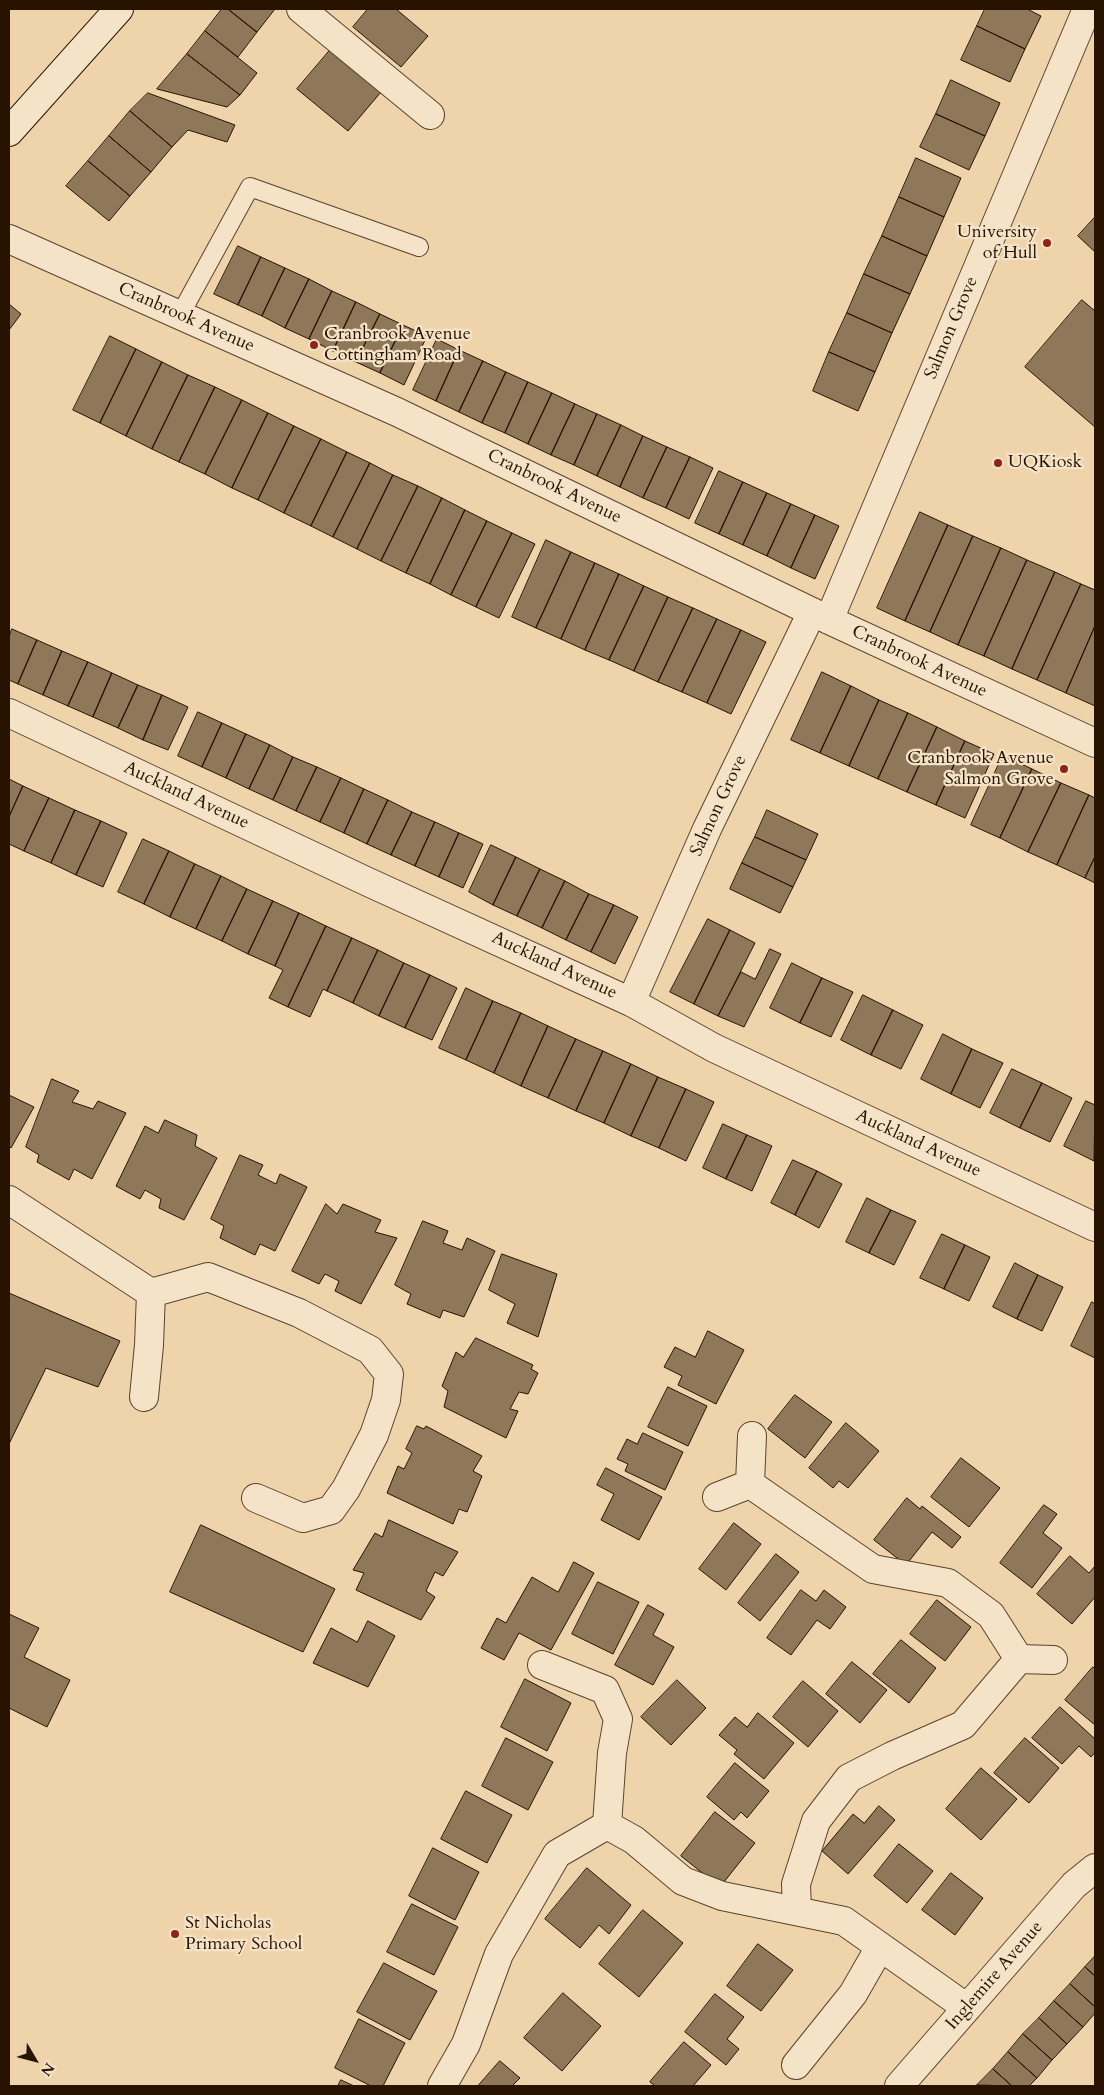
<!DOCTYPE html>
<html>
<head>
<meta charset="utf-8">
<style>
  body { margin:0 }
  #map { position:relative; width:1104px; height:2095px; overflow:hidden; background:#efd4ab; font-family:Cardo,serif }
  canvas { display:block }
  .frame { position:absolute; inset:0; border:10px solid #281301; pointer-events:none }
  .north { position:absolute; left:10px; top:2035px; width:50px; height:50px; -webkit-text-stroke:4px #f5e3c8; paint-order:stroke; rotate:127deg; font-size:14px; font-weight:700; line-height:20px; text-align:center; color:#281301 }
  .north::after { content:''; display:block; margin:auto; width:18px; height:22px; background:#281301; clip-path:polygon(50% 0,100% 100%,50% 72%,0 100%) }
</style>
</head>
<body>
<div id="map">
<canvas width="1104" height="2095"></canvas>
<div class="frame"></div>
<div class="north">N</div>
</div>
<script>
const context = document.querySelector('canvas').getContext('2d');
context.lineJoin = 'round';
function fillPath(path, color) {
  context.fillStyle = color;
  context.fill(path, 'evenodd');
}
function stroke(path, color, width, dash) {
  context.strokeStyle = color;
  context.lineWidth = width;
  context.lineCap = dash ? 'butt' : 'round';
  context.setLineDash(dash || []);
  context.stroke(path);
}
function label(font, color, halo, rows, align = 'center') {
  context.font = font + ' Cardo,serif';
  context.lineWidth = 4.5;
  context.setLineDash([]);
  context.textBaseline = 'middle';
  context.strokeStyle = halo;
  context.fillStyle = color;
  for (const [text, x, y, turn = 0] of rows) {
    context.save();
    context.translate(x, y);
    context.rotate((+turn || 0) * Math.PI / 180);
    context.textAlign = isNaN(turn) ? turn : align;
    if (halo) context.strokeText(text, 0, 0);
    context.fillText(text, 0, 0);
    context.restore();
  }
}
const building = new Path2D(`
  M222,9H228L257,32L238,57L205,31Z
  M228,9H275L257,32Z
  M368,9H396L428,36L401,67L353,27Z
  M985,9H1027L1041,16L1025,49L977,26Z
  M977,26L1025,49L1010,82L961,60Z
  M205,31L257,73L240,95L187,54Z
  M331,49L381,92L348,131L297,89Z
  M187,54L240,95L227,107L157,89Z
  M951,80L1000,103L985,136L936,114Z
  M148,93L235,125L227,142L188,130L172,147L130,111Z
  M130,111L172,147L151,172L109,136Z
  M936,114L985,136L969,170L920,147Z
  M109,136L151,172L130,196L88,161Z
  M916,158L961,178L944,217L899,197Z
  M88,161L130,196L109,221L66,186Z
  M899,197L944,217L927,256L882,236Z
  M1095,217V252L1078,236Z
  M882,236L927,256L910,294L864,274Z
  M238,246L261,257L238,305L214,294Z
  M261,257L285,268L262,316L238,305Z
  M285,268L309,279L285,328L262,316Z
  M864,274L910,294L892,333L847,313Z
  M309,279L332,291L309,339L285,328Z
  M332,291L356,302L333,351L309,339Z
  M1082,300L1095,311V427L1025,367Z
  M356,302L380,314L356,362L333,351Z
  M9,304L21,314L9,330Z
  M847,313L892,333L875,372L829,352Z
  M380,314L403,325L380,373L356,362Z
  M403,325L427,336L404,385L380,373Z
  M110,336L136,349L100,423L73,410Z
  M437,339L459,350L436,401L413,390Z
  M136,349L162,362L126,436L100,423Z
  M459,350L483,361L459,412L436,401Z
  M829,352L875,372L858,411L813,391Z
  M483,361L506,372L482,423L459,412Z
  M162,362L188,375L152,449L126,436Z
  M506,372L528,382L505,433L482,423Z
  M188,375L215,387L179,462L152,449Z
  M528,382L552,393L528,444L505,433Z
  M215,387L242,400L205,474L179,462Z
  M552,393L575,404L551,455L528,444Z
  M242,400L268,413L232,488L205,474Z
  M575,404L597,414L574,465L551,455Z
  M268,413L294,426L258,500L232,488Z
  M597,414L621,425L597,476L574,465Z
  M621,425L643,436L620,487L597,476Z
  M294,426L321,439L284,513L258,500Z
  M643,436L667,447L643,498L620,487Z
  M321,439L347,452L311,526L284,513Z
  M667,447L690,457L666,508L643,498Z
  M347,452L370,463L333,537L311,526Z
  M690,457L713,468L689,519L666,508Z
  M370,463L393,475L357,549L333,537Z
  M719,471L743,482L719,534L695,523Z
  M393,475L418,486L381,561L357,549Z
  M743,482L767,493L743,545L719,534Z
  M418,486L442,498L406,573L381,561Z
  M767,493L791,504L767,556L743,545Z
  M442,498L465,510L430,584L406,573Z
  M791,504L815,515L791,568L767,556Z
  M465,510L487,521L451,595L430,584Z
  M920,512L948,525L905,621L877,608Z
  M815,515L839,526L815,579L791,568Z
  M487,521L512,533L476,607L451,595Z
  M948,525L973,536L930,632L905,621Z
  M512,533L535,544L499,618L476,607Z
  M973,536L1001,548L958,645L930,632Z
  M546,540L571,552L536,628L512,617Z
  M1001,548L1027,560L984,656L958,645Z
  M571,552L595,563L561,639L536,628Z
  M1027,560L1055,572L1012,669L984,656Z
  M595,563L619,574L585,650L561,639Z
  M1055,572L1081,584L1037,680L1012,669Z
  M619,574L644,586L609,660L585,650Z
  M1081,584L1095,590V626L1066,693L1037,680Z
  M644,586L668,597L634,671L609,660Z
  M668,597L693,608L658,682L634,671Z
  M693,608L717,619L682,692L658,682Z
  M717,619L741,630L707,703L682,692Z
  M1095,626V706L1066,693Z
  M12,629L37,640L18,684L9,680V637Z
  M741,630L766,642L731,714L707,703Z
  M37,640L62,651L43,695L18,684Z
  M62,651L88,662L68,706L43,695Z
  M88,662L112,673L93,717L68,706Z
  M822,672L851,686L820,753L791,740Z
  M112,673L138,685L118,728L93,717Z
  M138,685L162,695L143,740L118,728Z
  M851,686L879,700L849,766L820,753Z
  M162,695L188,707L168,750L143,740Z
  M879,700L908,713L878,779L849,766Z
  M198,712L222,723L202,767L178,756Z
  M908,713L937,727L907,792L878,779Z
  M222,723L246,734L226,778L202,767Z
  M937,727L965,741L936,805L907,792Z
  M246,734L270,745L249,789L226,778Z
  M965,741L994,754L965,818L936,805Z
  M270,745L293,757L273,800L249,789Z
  M1003,755L1032,769L1000,838L971,825Z
  M293,757L317,767L296,811L273,800Z
  M317,767L341,778L320,822L296,811Z
  M1032,769L1061,783L1028,852L1000,838Z
  M341,778L364,789L344,833L320,822Z
  M9,779L23,786L9,817Z
  M1061,783L1089,795L1057,865L1028,852Z
  M23,786L49,798L24,851L9,844V817Z
  M364,789L388,800L367,844L344,833Z
  M1089,795L1095,798V857L1085,878L1057,865Z
  M49,798L75,810L51,863L24,851Z
  M388,800L412,812L391,855L367,844Z
  M75,810L101,821L76,875L51,863Z
  M767,810L818,834L806,860L755,837Z
  M412,812L435,822L415,866L391,855Z
  M101,821L127,833L103,887L76,875Z
  M435,822L459,833L439,877L415,866Z
  M459,833L483,844L463,888L439,877Z
  M755,837L806,860L793,887L742,863Z
  M143,839L169,851L144,904L118,892Z
  M491,845L516,857L493,905L469,892Z
  M169,851L195,864L170,917L144,904Z
  M516,857L540,869L517,916L493,905Z
  M1095,857V883L1085,878Z
  M742,863L793,887L780,913L730,889Z
  M195,864L221,876L196,929L170,917Z
  M540,869L565,881L542,928L517,916Z
  M221,876L247,889L222,941L196,929Z
  M565,881L589,894L566,940L542,928Z
  M247,889L273,901L248,954L222,941Z
  M589,894L614,905L591,952L566,940Z
  M273,901L299,913L275,966L248,954Z
  M614,905L638,917L615,964L591,952Z
  M299,913L326,926L288,1007L269,998L283,970L275,966Z
  M708,919L730,930L694,1004L670,992Z
  M326,926L352,938L327,991L323,989L310,1017L288,1007Z
  M730,930L755,943L718,1016L694,1004Z
  M352,938L378,950L353,1003L327,991Z
  M770,949L781,954L744,1027L718,1016L741,972L755,979Z
  M378,950L404,963L379,1016L353,1003Z
  M404,963L430,975L405,1028L379,1016Z
  M792,963L822,978L800,1023L770,1008Z
  M430,975L457,988L432,1040L405,1028Z
  M822,978L853,992L831,1037L800,1023Z
  M466,988L493,1001L466,1060L439,1048Z
  M863,995L893,1010L871,1055L841,1040Z
  M493,1001L521,1013L494,1073L466,1060Z
  M893,1010L923,1025L901,1069L871,1055Z
  M521,1013L548,1026L521,1086L494,1073Z
  M548,1026L576,1039L548,1098L521,1086Z
  M943,1034L972,1049L951,1094L921,1079Z
  M576,1039L603,1051L576,1111L548,1098Z
  M972,1049L1003,1063L980,1108L951,1094Z
  M603,1051L631,1064L604,1123L576,1111Z
  M631,1064L658,1077L631,1136L604,1123Z
  M1012,1069L1042,1083L1020,1128L990,1113Z
  M658,1077L686,1089L659,1148L631,1136Z
  M52,1079L79,1091L72,1102L93,1109L98,1101L126,1113L92,1179L74,1169L69,1180L37,1162L39,1155L26,1147Z
  M1042,1083L1072,1098L1050,1142L1020,1128Z
  M686,1089L714,1102L686,1161L659,1148Z
  M9,1095L34,1107L11,1148L9,1146Z
  M1086,1101L1095,1105L1094,1161L1064,1146Z
  M165,1120L197,1135L195,1146L217,1158L184,1220L159,1208L161,1199L145,1190L140,1199L116,1186L145,1126L158,1133Z
  M723,1124L747,1135L726,1179L703,1168Z
  M747,1135L772,1146L752,1191L726,1179Z
  M240,1155L263,1165L258,1175L276,1184L280,1174L307,1187L275,1251L260,1244L255,1255L220,1238L224,1226L211,1219Z
  M793,1160L817,1171L795,1215L771,1203Z
  M817,1171L842,1184L819,1228L795,1215Z
  M867,1198L891,1210L869,1253L846,1242Z
  M326,1204L337,1214L343,1204L381,1220L375,1232L397,1238L361,1304L335,1291L339,1281L325,1274L319,1284L292,1271Z
  M891,1210L916,1221L894,1265L869,1253Z
  M423,1221L448,1231L443,1243L462,1250L467,1238L495,1251L464,1317L443,1310L440,1318L407,1304L411,1294L395,1285Z
  M942,1234L965,1245L944,1289L920,1278Z
  M965,1245L990,1257L969,1301L944,1289Z
  M502,1254L557,1274L538,1337L507,1323L515,1304L489,1290Z
  M1015,1263L1038,1275L1017,1319L993,1307Z
  M1038,1275L1063,1287L1042,1331L1017,1319Z
  M9,1293L120,1341L98,1387L46,1368L9,1444Z
  M1092,1302L1095,1304V1358L1071,1346Z
  M708,1331L744,1350L716,1404L678,1385L682,1376L664,1367L675,1347L695,1357Z
  M476,1338L533,1365L531,1369L538,1373L528,1394L519,1392L510,1409L518,1411L506,1438L444,1407L448,1391L442,1386L456,1352L463,1357Z
  M668,1387L707,1406L688,1446L648,1427Z
  M795,1395L832,1422L805,1458L768,1429Z
  M846,1423L879,1451L848,1488L839,1481L833,1488L809,1468Z
  M417,1426L424,1429L426,1426L482,1456L473,1471L482,1476L467,1512L459,1509L453,1524L387,1493L398,1466L404,1469L412,1453L406,1449Z
  M643,1433L683,1452L665,1490L625,1471L628,1464L617,1459L627,1439L637,1444Z
  M961,1458L1000,1488L969,1527L931,1497Z
  M606,1468L662,1497L639,1540L601,1520L614,1494L597,1485Z
  M907,1498L920,1509L922,1506L961,1537L952,1548L932,1532L906,1565L874,1540Z
  M1044,1505L1057,1514L1043,1533L1062,1548L1032,1588L1000,1563Z
  M389,1520L458,1552L443,1576L435,1572L426,1591L435,1597L421,1620L356,1590L364,1573L353,1570L375,1533L382,1537Z
  M734,1523L761,1544L726,1590L699,1569Z
  M201,1525L335,1589L303,1652L170,1592Z
  M776,1554L799,1572L760,1621L738,1603Z
  M1070,1556L1089,1573L1095,1566V1597L1072,1624L1037,1594Z
  M574,1562L594,1573L551,1650L519,1633L504,1660L481,1648L497,1618L506,1623L532,1577L558,1592Z
  M598,1582L639,1602L613,1654L572,1634Z
  M801,1590L816,1601L824,1590L846,1607L830,1629L817,1620L791,1655L767,1638Z
  M937,1600L971,1627L945,1661L910,1634Z
  M648,1605L664,1614L653,1635L674,1647L653,1685L615,1665Z
  M9,1614L39,1628L24,1657L70,1680L47,1727L9,1708Z
  M368,1621L395,1636L368,1687L313,1663L331,1628L357,1642Z
  M901,1640L936,1668L909,1703L873,1674Z
  M852,1662L887,1690L860,1723L826,1694Z
  M1093,1667L1095,1669V1725L1065,1700Z
  M525,1679L571,1703L547,1751L501,1727Z
  M677,1680L706,1708L671,1745L641,1717Z
  M803,1681L838,1711L808,1747L773,1717Z
  M1060,1707L1095,1739V1752L1091,1757L1079,1746L1062,1764L1032,1738Z
  M758,1713L794,1743L764,1779L734,1754L737,1750L719,1735L735,1717L747,1727Z
  M506,1738L553,1762L528,1810L482,1786Z
  M1025,1738L1059,1768L1029,1803L994,1773Z
  M735,1763L769,1791L747,1818L741,1812L734,1820L707,1797Z
  M981,1768L1017,1799L981,1840L946,1809Z
  M466,1791L512,1815L487,1863L441,1839Z
  M879,1806L895,1820L848,1874L822,1851L853,1814L864,1823Z
  M715,1812L755,1843L720,1887L681,1856Z
  M899,1844L933,1871L907,1903L874,1876Z
  M433,1848L479,1872L455,1920L409,1896Z
  M587,1868L631,1905L609,1934L599,1925L580,1948L545,1919Z
  M951,1873L983,1898L955,1935L922,1910Z
  M412,1904L458,1927L434,1975L387,1952Z
  M643,1910L683,1943L639,1997L599,1964Z
  M758,1944L793,1970L761,2011L727,1986Z
  M1095,1956V1976L1085,1967Z
  M384,1963L437,1991L410,2040L357,2012Z
  M1085,1967L1095,1976V2007L1070,1984Z
  M1070,1984L1095,2007V2013L1083,2027L1054,2001Z
  M563,1993L601,2026L562,2071L524,2038Z
  M715,1994L744,2017L727,2039L739,2049L726,2065L685,2032Z
  M1054,2001L1083,2027L1067,2044L1039,2018Z
  M1039,2018L1067,2044L1052,2060L1023,2034Z
  M359,2019L405,2043L383,2086H371L335,2068Z
  M1023,2034L1052,2060L1037,2078L1008,2052Z
  M684,2042L711,2065L693,2086H655L650,2082Z
  M1008,2052L1037,2078L1029,2086H1012L993,2069Z
  M500,2061L520,2078L512,2086H478Z
  M993,2069L1012,2086L977,2085Z
  M341,2080L354,2086H338Z`);
const lane = new Path2D(`
  M180,315L250,187L419,247`);
const street = new Path2D(`
  M301,9L430,115
  M9,239L397,412L829,620L1095,743
  M829,620L1087,9
  M9,713L368,882L631,1002L714,1048L1095,1227
  M631,1002L707,829L812,612
  M9,1200L151,1293L208,1277L299,1313L370,1350L389,1374L386,1400L374,1435L346,1489L331,1510L303,1518L256,1498
  M144,1397L149,1345L151,1293
  M750,1484L873,1569L948,1583L991,1615L1019,1659L963,1725L892,1756L849,1778L816,1821L796,1884L797,1910
  M717,1497L750,1484L752,1436
  M1019,1659L1053,1660
  M542,1665L605,1690L618,1719L612,1753L607,1825
  M796,2065L853,1994L880,1947
  M442,2086L466,2044L499,1954L557,1854L607,1825L634,1840L683,1881L722,1896L844,1921L967,2008
  M899,2086L1074,1885L1095,1868`);
const secondary = new Path2D(`
  M9,132L119,9`);
const markers = [
  [1047,243,5,"#8f2418"],
  [314,345,5,"#8f2418"],
  [998,463,5,"#8f2418"],
  [1064,769,5,"#8f2418"],
  [175,1934,5,"#8f2418"]
];
const poiNames = [
  ["University",1037,233,"right"],
  ["of Hull",1037,254,"right"],
  ["Cranbrook Avenue",324,335],
  ["Cottingham Road",324,356],
  ["UQKiosk",1008,463],
  ["Cranbrook Avenue",1054,759,"right"],
  ["Salmon Grove",1054,780,"right"],
  ["St Nicholas",185,1924],
  ["Primary School",185,1945]
];
const streetNames = [
  ["Cranbrook Avenue",186,318,24],
  ["Salmon Grove",952,328,-67],
  ["Cranbrook Avenue",554,487,26],
  ["Cranbrook Avenue",919,662,25],
  ["Auckland Avenue",186,796,25],
  ["Salmon Grove",719,806,-65],
  ["Auckland Avenue",554,966,25],
  ["Auckland Avenue",918,1144,25],
  ["Inglemire Avenue",995,1976,-49]
];
fillPath(building, '#8f7759');
stroke(building, '#281301', 1);
stroke(lane, '#5a432c', 20);
stroke(street, '#5a432c', 30);
stroke(secondary, '#281301', 30);
stroke(lane, '#f5e3c8', 18);
stroke(street, '#f5e3c8', 28);
stroke(secondary, '#f5e3c8', 28);
for (const [x, y, r, color] of markers) {
  const dot = new Path2D();
  dot.arc(x, y, r, 0, 2 * Math.PI);
  context.fillStyle = color;
  context.fill(dot);
  stroke(dot, '#f5e3c8', 2);
}
label('18px', '#281301', '#f5e3c8', poiNames, 'left');
label('18px', '#281301', '#f5e3c8', streetNames);
</script>
</body>
</html>
